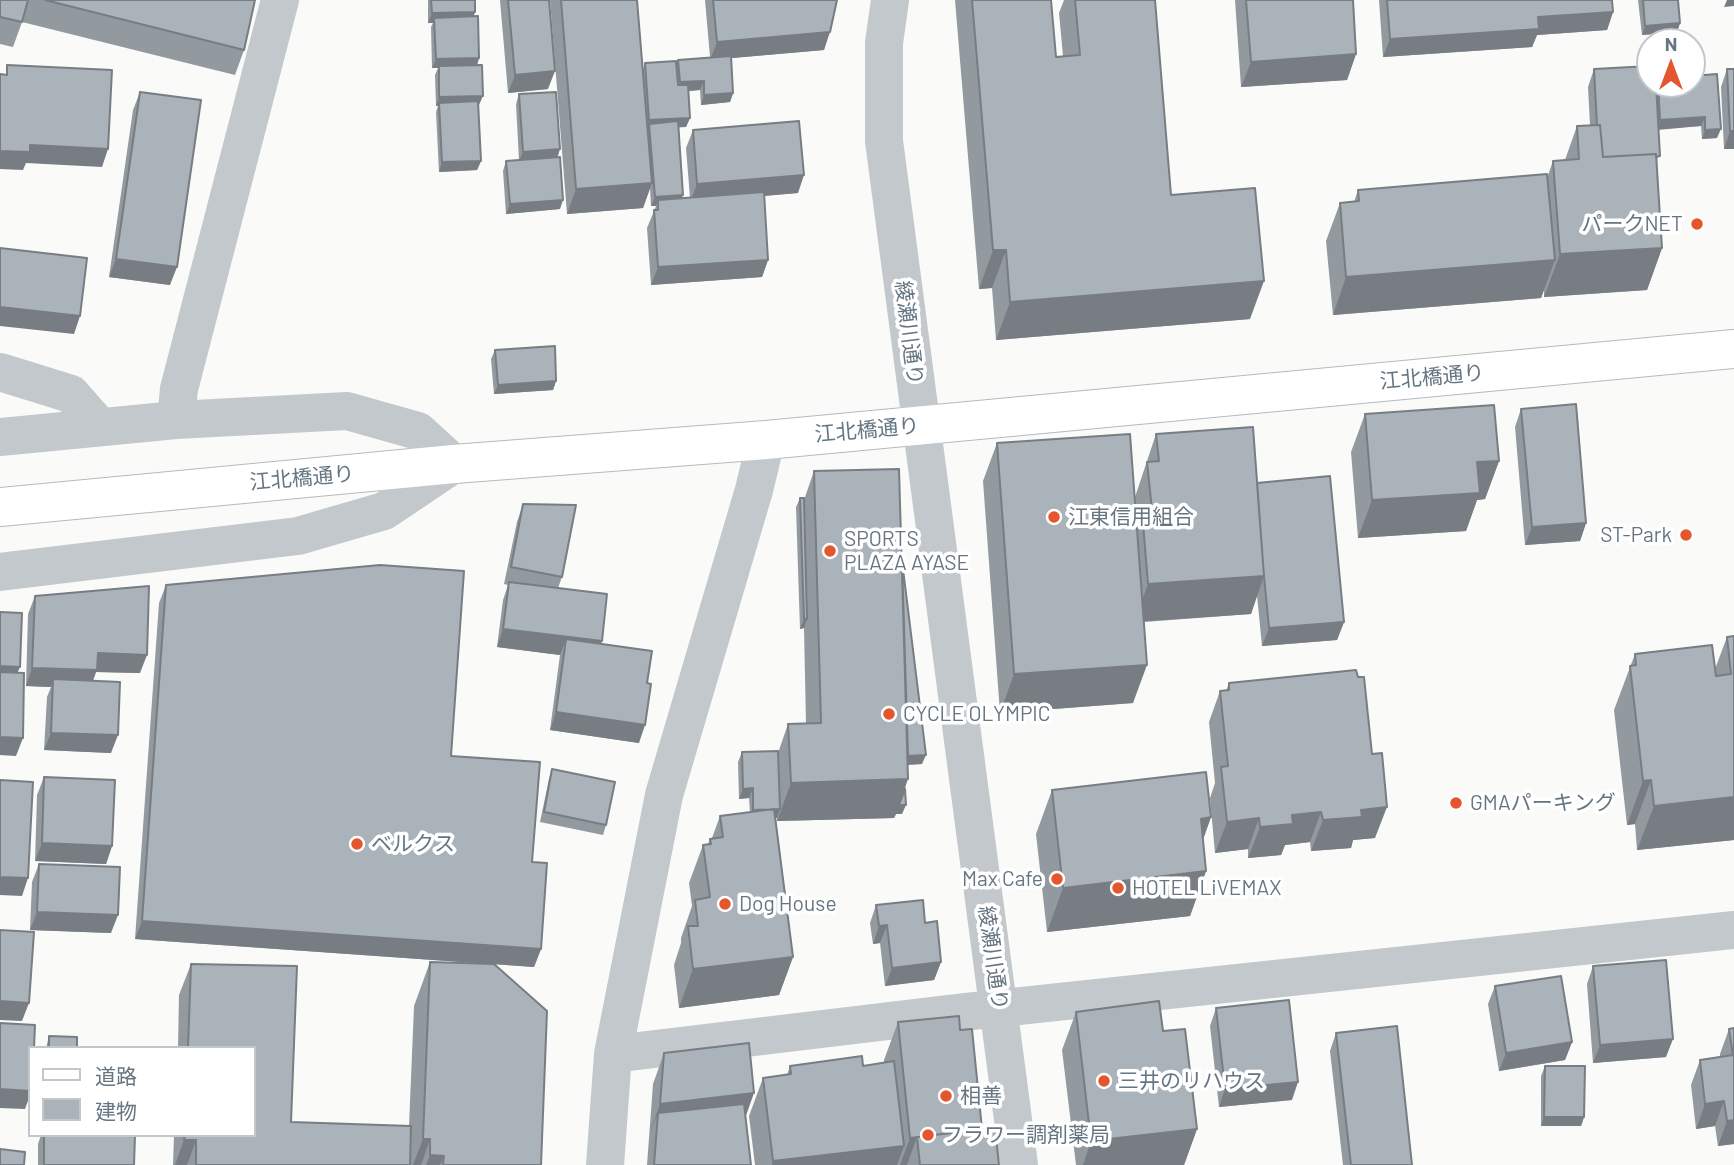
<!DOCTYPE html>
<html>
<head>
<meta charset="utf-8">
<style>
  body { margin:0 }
  #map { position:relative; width:1734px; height:1165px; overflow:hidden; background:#fafaf8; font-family:Barlow,"Noto Sans JP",sans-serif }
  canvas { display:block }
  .legend { position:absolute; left:28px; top:1046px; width:228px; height:91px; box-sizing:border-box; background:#fff; border:2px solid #c1c8cd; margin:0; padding:9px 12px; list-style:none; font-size:21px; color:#657683 }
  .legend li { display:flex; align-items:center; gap:14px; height:35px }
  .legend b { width:35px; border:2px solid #c1c8cd }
  .north { position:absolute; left:1636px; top:28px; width:70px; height:70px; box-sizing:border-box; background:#fff; border:2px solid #c1c8cd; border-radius:50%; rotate:0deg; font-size:19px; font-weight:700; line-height:28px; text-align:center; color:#657683 }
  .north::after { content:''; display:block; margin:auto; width:24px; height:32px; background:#e4572e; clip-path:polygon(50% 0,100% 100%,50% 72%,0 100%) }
</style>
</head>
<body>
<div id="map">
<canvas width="1734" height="1165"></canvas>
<ul class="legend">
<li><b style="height:9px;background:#fff"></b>道路</li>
<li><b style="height:19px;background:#aab3b9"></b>建物</li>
</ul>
<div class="north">N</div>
</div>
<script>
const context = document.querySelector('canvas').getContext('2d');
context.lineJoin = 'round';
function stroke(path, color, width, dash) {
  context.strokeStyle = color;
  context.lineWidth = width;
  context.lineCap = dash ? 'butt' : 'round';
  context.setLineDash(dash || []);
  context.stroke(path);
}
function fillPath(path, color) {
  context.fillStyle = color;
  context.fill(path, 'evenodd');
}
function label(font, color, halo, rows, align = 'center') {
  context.font = font + ' Barlow,"Noto Sans JP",sans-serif';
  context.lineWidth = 7;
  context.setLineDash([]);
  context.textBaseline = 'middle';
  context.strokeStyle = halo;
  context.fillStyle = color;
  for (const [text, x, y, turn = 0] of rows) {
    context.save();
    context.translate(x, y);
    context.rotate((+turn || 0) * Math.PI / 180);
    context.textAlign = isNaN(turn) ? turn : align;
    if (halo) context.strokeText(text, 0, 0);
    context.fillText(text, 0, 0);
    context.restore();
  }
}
const minor = new Path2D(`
  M890,0L884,43V141L1019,1165
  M0,372L71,394L100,427
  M176,420L179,389L280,0
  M0,437L176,420L347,411L418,431L454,464L384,511L298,536L0,572
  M613,1054L964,1012L1734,930
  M605,1165L613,1054L664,795L754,490L766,440`);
const major = new Path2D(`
  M0,507L454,464L766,440L1734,349`);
const wall = new Path2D(`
  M0,0H255L244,50L235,75L22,22L13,47L0,44Z
  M428,0H475L474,16L479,58L477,65L479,105H478L481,161L477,170L439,172L436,112L438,106H436L435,75L438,68H432L431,27L433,23H428Z
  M500,0H549L548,89L508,93Z
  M550,0H637L643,69L645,63L676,66L678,60L710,57L705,0H837L824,50L731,58L733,93L730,102L701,105L700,90L688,91L690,118L686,127H679L682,198H690L686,148L693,130L798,193L764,196L768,260L762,277L651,285L647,228L656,206H651L650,188L643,208L567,214Z
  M955,0H1051L1056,57L1063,56L1059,13L1064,0H1155L1171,195L1250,319L996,340L992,288L979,289Z
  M1235,0H1353L1356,54L1347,80L1241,87Z
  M1379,0H1612L1613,12L1607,30L1537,35L1532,47L1383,57Z
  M1638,0H1678L1680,23L1677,32L1642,35Z
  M1594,69L1650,84H1692L1717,138L1702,139L1701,126L1659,129L1657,166L1662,248L1647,290L1544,297V290L1541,298L1333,315L1326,241L1340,203L1354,202L1358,190L1547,178L1553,161L1565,160L1577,126L1590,125L1588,87Z
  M1727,69H1734V149H1724L1721,87Z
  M140,92L170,285L109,277L133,110Z
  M519,94L557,157L560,209L506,214L503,171L506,161L519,160L516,104Z
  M495,350L556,381L553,390L494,394L491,359Z
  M1521,409L1586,523L1580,541L1525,545L1515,427Z
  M1365,414L1499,461L1485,499L1477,500L1466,531L1358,538L1351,452Z
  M1156,434L1257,483L1344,622L1337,640L1262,646L1257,595L1251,614L1144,622L1133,703L1000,713L983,481L997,443L1135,497Z
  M814,471L902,561L922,764L908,765L902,814H896L894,818L777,821V818H776L793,957L779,995L679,1008L674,965L681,943V938L692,906L689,883L703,845L708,844L710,839L712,838L720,816L750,813L749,798L739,799L738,762L742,752L778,753L788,724H806L804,628L800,629L796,507L800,498L804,500Z
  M523,504L562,577L558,588L602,641L601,644L639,743L550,730L560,655L497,647L503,600L508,585L504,584L517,522Z
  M380,565L464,571L451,756L540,762L532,862L547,863L541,949L534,967L494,964L547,1011L541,1165H173L174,1135H254V1048H178L179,995L191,964L297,966L291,1122L409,1126L414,1006L430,962L489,964L135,939L159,603L166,585Z
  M35,596L140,673L96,672L93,681L111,753L44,750L47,697L51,687L26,686L28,614Z
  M1734,636V840L1637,850L1635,824L1627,825L1614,710L1635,654L1715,669L1727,637Z
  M1229,683L1375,838L1353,840L1351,848L1311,851L1310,842L1285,845L1281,855L1248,858V849L1215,853L1210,798L1215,783L1209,722L1220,691H1226Z
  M552,769L606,825L603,835L540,822L549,779Z
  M44,777L112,846L106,864L35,861L37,795Z
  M1052,790L1211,817L1203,840L1206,871L1190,916L1047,932L1036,834Z
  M39,864L111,933L30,930L32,882Z
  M876,905L925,923L941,962L934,980L885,986L880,943L873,944L870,923Z
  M1593,966L1666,1057L1593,1063L1587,984Z
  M1495,986L1572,1042L1565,1060L1499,1071L1488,1004Z
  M1216,1008L1292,1100L1219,1107L1210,1026Z
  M1076,1012L1163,1031L1197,1129L1184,1165H1076L1062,1050Z
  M898,1022L960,1030L982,1129L999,1165H755L749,1116L763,1078L787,1075L790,1066H863L884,1063V1060Z
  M1734,1028V1144L1718,1146L1715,1126L1696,1129L1691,1085L1700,1060L1720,1057V1054L1729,1029Z
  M1336,1033L1412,1165H1343L1330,1051Z
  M49,1036L77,1048H46Z
  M664,1053L745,1117L751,1165H647L653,1084Z
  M1545,1066L1584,1117L1581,1126H1541V1076Z
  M41,1135H135L134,1165H38V1144Z`);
const shadedWall = new Path2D(`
  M1727,0H1734V6L1724,7Z
  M475,12L472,21L434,18L433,23H428L432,13Z
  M1613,12L1607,30L1537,35L1532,47L1383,57L1390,39L1538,17Z
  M1680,23L1677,32L1642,35L1645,26Z
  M830,32L824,50L710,60L717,42Z
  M1356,54L1347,80L1241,87L1251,62Z
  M479,58L476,68L439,66L438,68H432L436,59Z
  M555,71L548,89L508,93L515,75Z
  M704,81L700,90L676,92L680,82Z
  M733,93L730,102L701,105L704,95Z
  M483,96L479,105L440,106L439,103L438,106H436L439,97Z
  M1705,117L1701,126L1657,130L1660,120Z
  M690,118L686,127L649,129V124L647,129L646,130L649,120Z
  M1721,129L1717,138L1702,139L1705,130Z
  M1730,131H1734V149H1724Z
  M30,145L108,149L102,167L26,163L23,170L0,169V151Z
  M560,149L557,159L519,161L523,152Z
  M481,161L477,170L439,172L442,162Z
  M804,175L798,193L690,202L697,184Z
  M652,183L643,208L567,214L576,189Z
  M683,195L680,204L658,200L656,206H651L655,197Z
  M563,200L560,209L506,214L510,204Z
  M1662,248L1647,290L1544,297L1560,254Z
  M993,250H1006L992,288L979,289Z
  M116,259L177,267L170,285L109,277Z
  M768,260L762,277L651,285L658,267Z
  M1555,260L1541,298L1333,315L1346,277Z
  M1264,281L1250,319L996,340L1010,302Z
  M0,307L80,316L74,334L0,326Z
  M556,381L553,390L494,394L498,385Z
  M1499,461L1485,499L1477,500L1466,531L1358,538L1372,500L1477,462Z
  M1586,523L1580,541L1525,545L1532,527Z
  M1264,576L1251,614L1134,622L1148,584Z
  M804,619H807L804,628L800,629Z
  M1344,622L1337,640L1262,646L1269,628Z
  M503,629L602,641L595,659L566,639L560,655L497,647Z
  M98,653L147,655L140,673L96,672L90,688L53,679L51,687L26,686L32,668Z
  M1147,665L1133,703L1000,713L1014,674Z
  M0,666L20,667L16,676H0Z
  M556,712L645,725L639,743L550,730Z
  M51,733L118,735L111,753L44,750Z
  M0,737L23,738L16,756L0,755Z
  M926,755L922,764L900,765L903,756Z
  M908,779L899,805H906L902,814H896L894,818L777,821L791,783Z
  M1651,780L1635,824L1627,825L1643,781Z
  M753,788L749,798L739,799L743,789Z
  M1734,797V840L1637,850L1654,806Z
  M1387,807L1375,838L1353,840L1351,848L1311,851L1323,820L1361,810Z
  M780,809L777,818L750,819L753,810Z
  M1321,812L1310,842L1285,845L1281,855L1248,858L1260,827L1292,815Z
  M1211,817L1195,861L1201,819Z
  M1259,818L1248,849L1215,853L1227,822Z
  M42,843L112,846L106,864L35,861Z
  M1206,871L1190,916L1047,932L1063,888Z
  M0,877L28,878L22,896L0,895Z
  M37,912L118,915L111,933L30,930Z
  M142,921L541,949L534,967L135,939Z
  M887,925L880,943L873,944L879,926Z
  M793,957L779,995L679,1008L693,969Z
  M941,962L934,980L885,986L892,968Z
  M0,1001L29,1003L22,1021L0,1020Z
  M1673,1039L1666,1057L1593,1063L1600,1045Z
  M1572,1042L1565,1060L1499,1071L1506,1053Z
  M1298,1082L1292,1100L1219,1107L1225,1089Z
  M0,1089L30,1091V1095L25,1109L0,1108Z
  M754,1093L743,1124L658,1113L649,1135L660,1104Z
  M1724,1101L1715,1126L1696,1129L1705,1104Z
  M1544,1117H1584L1581,1126H1541Z
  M1734,1120V1144L1718,1146L1727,1121Z
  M1197,1129L1184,1165H1083L1091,1141Z
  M917,1137L907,1165H900L910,1138Z
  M423,1139H430L421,1165H413Z
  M184,1140H196L187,1165H175Z
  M904,1146L897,1165H772L773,1161Z
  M430,1155L444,1156L440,1165H426Z`);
const building = new Path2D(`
  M0,0H28L22,22L0,17Z
  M45,0H255L244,50Z
  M431,0H475V12L432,13Z
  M508,0H549L555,71L515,75Z
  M561,0H637L652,183L576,189Z
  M713,0H837L830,32L717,42Z
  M972,0H1051L1056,57L1080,55L1075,0H1155L1171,195L1255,188L1264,281L1010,302L1006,250H993Z
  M1246,0H1353L1356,54L1251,62Z
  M1387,0H1612L1613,12L1538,17L1539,29L1390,39Z
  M1643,0H1678L1680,23L1645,26Z
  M478,16L479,58L436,59L434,18Z
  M731,56L733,93L704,95V81L680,82L678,60Z
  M676,61L678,85H688L690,118L649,120L645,63Z
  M7,65L112,70L108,149L30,145V152L0,151V74L7,75Z
  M482,65L483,96L439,97V66Z
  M1650,66V84H1656L1660,156L1656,157V154L1603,157L1600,125H1597L1594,69Z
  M1727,69H1734V131H1730Z
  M1717,74L1721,129L1705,130V117L1660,120L1658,84H1692V76Z
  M140,92L201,100L177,267L116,259Z
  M556,92L560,149L523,152L519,94Z
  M478,101L481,161L442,162L439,103Z
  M678,121L683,195L655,197L649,124Z
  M799,121L804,175L697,184L693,130Z
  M1600,125L1603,157L1656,154L1662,248L1560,254L1553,161L1579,159L1577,126Z
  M560,157L563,200L510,204L506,161Z
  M1547,174L1555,260L1346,277L1340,203L1359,201L1358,190Z
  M764,192L768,260L658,267L654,210H658V200Z
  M0,248L87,258L80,316L0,307Z
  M555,346L556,381L498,385L495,350Z
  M1576,404L1586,523L1532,527L1521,409Z
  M1494,405L1499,461L1477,462L1480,493L1372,500L1365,414Z
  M1253,427L1264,576L1148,584L1142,511L1152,510L1147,462L1159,461L1156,434Z
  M1130,434L1147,665L1014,674L997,443Z
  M899,469L908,779L791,783L788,724L821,723L814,471Z
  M1330,476L1344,622L1269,628L1264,576L1257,483Z
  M800,498H804L807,619H804Z
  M523,504L576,505L562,577L511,567Z
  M902,561L926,755L908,756Z
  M380,565L464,571L451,756L540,762L532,862L547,863L541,949L142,921L166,585Z
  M509,582L607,594L602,641L503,629Z
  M149,586L147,655L98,653L97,670L32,668L35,596Z
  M0,612L22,613L20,667L0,666Z
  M1734,636V797L1654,806L1651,780L1643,781L1630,666L1636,665L1635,654L1712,645L1716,676L1731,674L1727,637Z
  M566,639L652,651L647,683L651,684L645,725L556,712Z
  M1356,670L1358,677H1364L1372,754L1382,753L1387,807L1361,810L1362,817L1323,820L1321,812L1292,815L1293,824L1260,827L1259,818L1227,822L1221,767L1228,766L1220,691L1229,690V683Z
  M0,672L24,673L23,738L0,737Z
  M53,679L120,682L118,735L51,733Z
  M778,751L780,809L753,810V788L743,789L742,752Z
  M552,769L615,782L606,825L544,812Z
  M1206,772L1211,817L1201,819L1206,871L1063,888L1052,790Z
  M44,777L115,780L112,846L42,843Z
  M0,780L33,782L28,878L0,877Z
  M905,789L906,805H899Z
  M774,809L793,957L693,969L688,926H698L695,900L710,897L703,845L711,844L710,839L723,837L720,816Z
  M39,864L120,867L118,915L37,912Z
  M923,900L925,923L937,921L941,962L892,968L887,925L879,926L876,905Z
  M0,930L34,932L29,1003L0,1001Z
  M1666,960L1673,1039L1600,1045L1593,966Z
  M430,962L494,964L547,1011L541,1165H443L444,1156L430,1155V1139H423Z
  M191,964L297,966L291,1122L411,1126L410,1165H196V1140H184L185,1135H254V1048H188Z
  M1561,976L1572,1042L1506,1053L1495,986Z
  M1289,1000L1298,1082L1225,1089L1216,1008Z
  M1159,1001L1163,1031L1185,1029L1197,1129L1091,1141L1076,1012Z
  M959,1016L960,1030L972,1029L982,1129L910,1138L898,1022Z
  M0,1023L35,1025L34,1048H30V1091L0,1089Z
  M1397,1026L1412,1165H1351L1336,1033Z
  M1734,1028V1120L1727,1121L1724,1101L1705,1104L1700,1060L1733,1055L1729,1029Z
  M49,1036L77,1037V1048H49Z
  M749,1043L754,1093L660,1104L664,1053Z
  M862,1056L863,1066L894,1061L904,1146L773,1161L763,1078L791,1074L790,1066Z
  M1545,1066H1585L1584,1117H1544Z
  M744,1104L751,1165H654L658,1113Z
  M995,1128L999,1165H920L917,1137Z
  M44,1135H135L134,1165H44Z
  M0,1149L25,1152L24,1165H0Z`);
const markers = [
  [1697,224,7,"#e4572e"],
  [1054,517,7,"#e4572e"],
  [1686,535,7,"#e4572e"],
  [830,551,7,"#e4572e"],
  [889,714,7,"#e4572e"],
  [1456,803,7,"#e4572e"],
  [357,844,7,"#e4572e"],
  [1057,879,7,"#e4572e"],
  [1118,888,7,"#e4572e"],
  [725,904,7,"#e4572e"],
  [1104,1081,7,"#e4572e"],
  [946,1096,7,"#e4572e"],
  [928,1135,7,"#e4572e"]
];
const poiNames = [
  ["パークNET",1683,224,"right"],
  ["江東信用組合",1068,517],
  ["ST-Park",1672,535,"right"],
  ["SPORTS",844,539],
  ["PLAZA AYASE",844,563],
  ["CYCLE OLYMPIC",903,714],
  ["GMAパーキング",1470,803],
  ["ベルクス",371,844],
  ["Max Cafe",1043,879,"right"],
  ["HOTEL LiVEMAX",1132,888],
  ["Dog House",739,904],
  ["三井のリハウス",1118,1081],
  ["相善",960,1096],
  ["フラワー調剤薬局",942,1135]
];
const streetNames = [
  ["綾瀬川通り",909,333,83],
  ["江北橋通り",1432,377,-5],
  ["江北橋通り",867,430,-5],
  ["江北橋通り",302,478,-5],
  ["綾瀬川通り",993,958,82]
];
stroke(major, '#b5babe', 40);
stroke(minor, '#c3c8cc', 38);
stroke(major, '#fff', 38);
fillPath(wall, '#929a9f');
fillPath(shadedWall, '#777d82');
fillPath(building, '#aab3b9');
stroke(building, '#777d82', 2);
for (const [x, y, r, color] of markers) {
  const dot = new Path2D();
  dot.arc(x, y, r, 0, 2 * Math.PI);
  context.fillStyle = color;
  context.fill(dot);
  stroke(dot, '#fff', 2.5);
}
label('21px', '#657683', '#fff', poiNames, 'left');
label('21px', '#657683', '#fff', streetNames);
</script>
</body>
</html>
